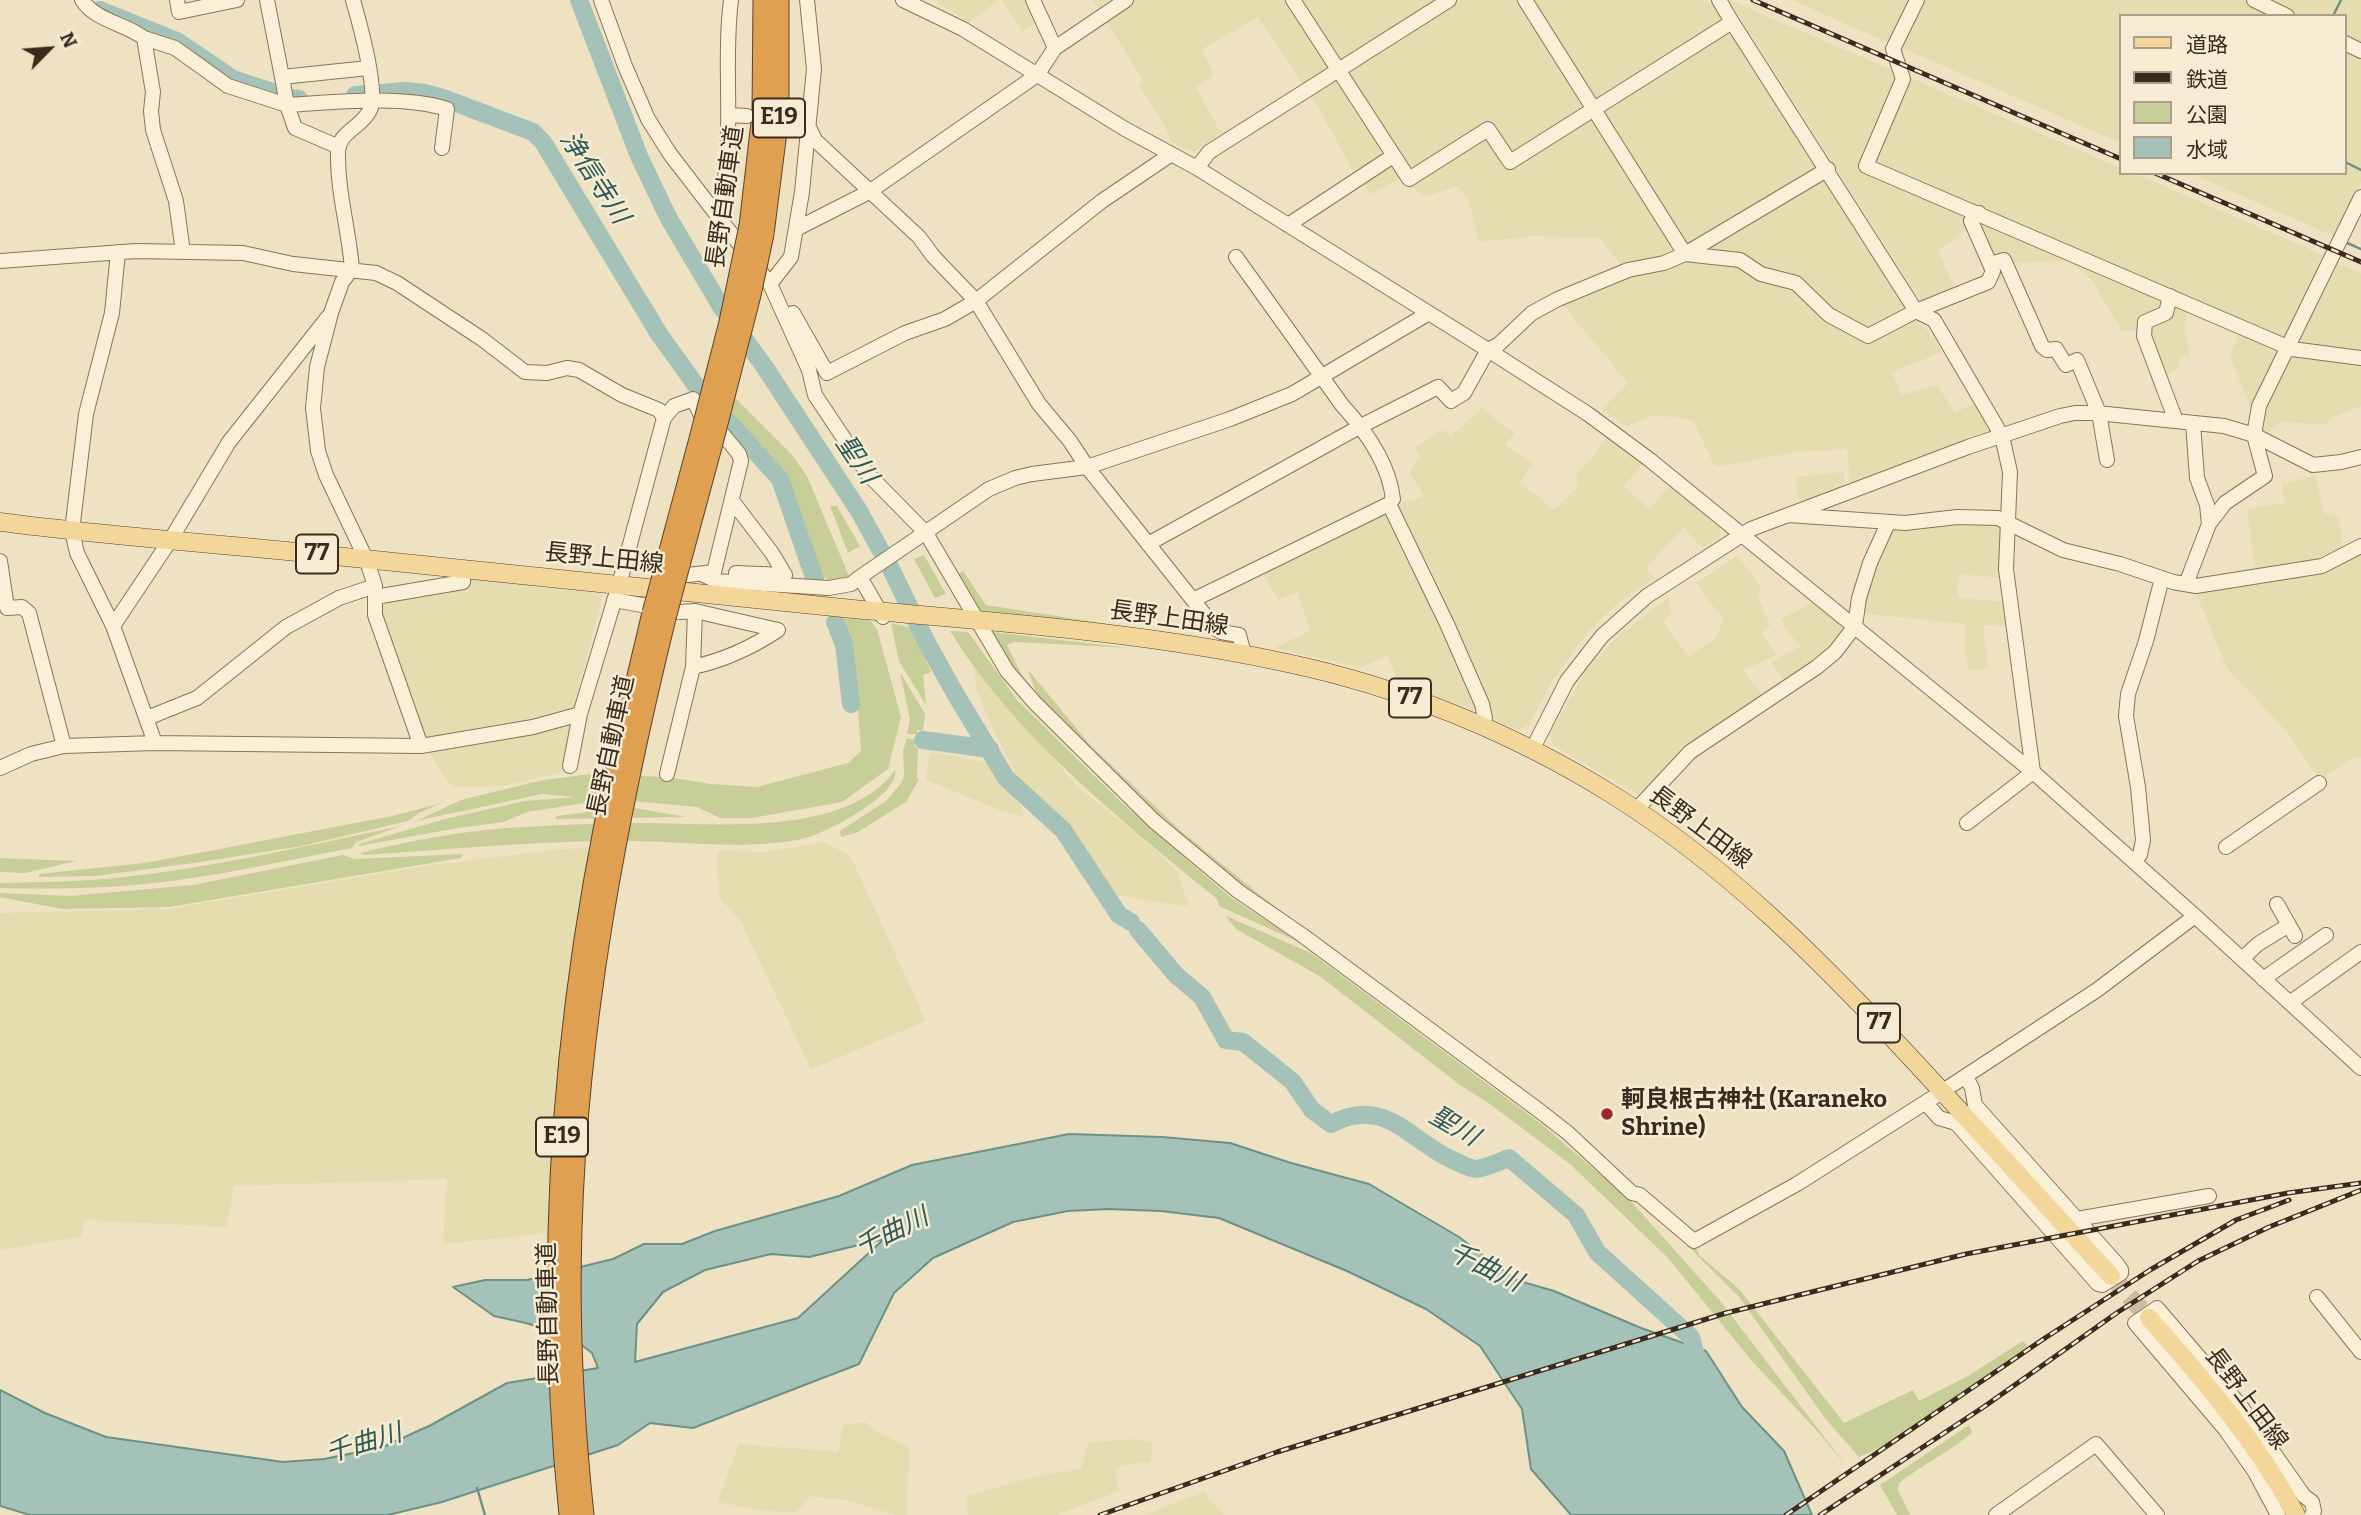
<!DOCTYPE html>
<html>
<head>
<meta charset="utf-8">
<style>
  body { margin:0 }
  #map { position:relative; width:2361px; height:1515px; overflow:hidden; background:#efe2c3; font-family:Bitter,"Noto Sans JP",serif }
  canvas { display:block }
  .legend { position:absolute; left:2119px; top:14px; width:228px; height:161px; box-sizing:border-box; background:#f6ecd3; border:2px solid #ab9f8b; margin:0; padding:9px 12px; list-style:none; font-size:21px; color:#3a2b1e }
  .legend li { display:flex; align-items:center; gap:14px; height:35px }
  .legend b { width:35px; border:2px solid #ab9f8b }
  .north { position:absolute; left:14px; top:14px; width:70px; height:70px; -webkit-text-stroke:5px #f6ecd3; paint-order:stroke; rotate:65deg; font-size:19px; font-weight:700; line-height:28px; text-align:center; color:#3a2b1e }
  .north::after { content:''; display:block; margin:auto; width:24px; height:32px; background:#3a2b1e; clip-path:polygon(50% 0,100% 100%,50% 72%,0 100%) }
</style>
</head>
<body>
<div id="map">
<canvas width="2361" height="1515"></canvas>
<ul class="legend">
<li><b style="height:9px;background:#f3d79a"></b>道路</li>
<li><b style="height:9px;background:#3a2b1e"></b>鉄道</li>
<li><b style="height:19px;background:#c8ce97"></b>公園</li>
<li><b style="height:19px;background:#a5c2b9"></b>水域</li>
</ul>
<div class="north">N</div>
</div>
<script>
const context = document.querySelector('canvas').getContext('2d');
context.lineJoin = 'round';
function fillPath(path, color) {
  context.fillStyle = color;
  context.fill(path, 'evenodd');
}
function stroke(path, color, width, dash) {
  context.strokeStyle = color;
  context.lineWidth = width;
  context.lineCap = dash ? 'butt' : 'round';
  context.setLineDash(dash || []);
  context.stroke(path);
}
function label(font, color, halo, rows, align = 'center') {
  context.font = font + ' Bitter,"Noto Sans JP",serif';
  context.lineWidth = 5;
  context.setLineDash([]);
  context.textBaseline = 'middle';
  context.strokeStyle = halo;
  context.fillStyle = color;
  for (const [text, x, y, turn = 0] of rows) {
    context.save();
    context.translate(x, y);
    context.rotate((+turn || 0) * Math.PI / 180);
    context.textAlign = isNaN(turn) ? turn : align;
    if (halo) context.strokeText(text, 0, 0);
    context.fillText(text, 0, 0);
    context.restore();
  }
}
const farmland = new Path2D(`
  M933,0H999L969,22Z
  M1001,0H1030L1039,21L1023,31Z
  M1093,0H1703L1711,4L1719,12L1915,319L1928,331L1943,352L1892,372L1901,395L1937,385L1955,413L1974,403L1993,432L1851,487L1847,449L1797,452L1715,467L1693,420L1654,415L1626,426L1602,409L1628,383L1558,299L1625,270L1600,238L1534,236L1479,242L1468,198L1458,186L1425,197L1402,178L1370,194L1356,176L1318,107L1258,17L1202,49L1214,75L1196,88L1221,133L1194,152L1173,143L1160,117L1138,85L1143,80Z
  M1729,0L2121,168V173H2134L2325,256L2252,411L2230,356L2240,329L2187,307L2185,330L2190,356L2181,357L2176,370L2162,376L2143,330L2122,331L2091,279L2067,260L2007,263L2001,280L1995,281L1983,272L1980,242L1965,230L1938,251L1954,287L1921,301Z
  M1792,0H1912L1891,44Z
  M1922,0H2243L2276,16H2121V143L1900,47Z
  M2264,0H2361V46L2345,39V16H2297Z
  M2345,48L2361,56V182L2333,236L2190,173H2345Z
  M2333,261L2361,273V406L2335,416L2324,425L2281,421L2270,432L2261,430L2275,383Z
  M1482,408L1515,434L1504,445L1533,464L1520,483L1554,510L1579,485L1576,475L1609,437L1644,463L1624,486L1649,509L1672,483L1720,522V538L1702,548L1684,528L1660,552L1646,569L1655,578L1621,600L1586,634L1549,686L1529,725L1518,730L1494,720L1488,713L1396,505L1424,496L1409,472L1421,457L1415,448L1442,430L1451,436Z
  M1844,472V488L1804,503V499L1798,498L1795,477Z
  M2315,475L2324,513L2339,517L2343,552L2321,563L2256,573L2247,509L2285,503L2282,484Z
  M1389,510L1480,712L1398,683L1388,655L1361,668L1274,648L1310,631L1298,592L1278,600L1262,571Z
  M1935,522L2001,523L2002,578L1959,574L1957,598L2007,602L2008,626L1983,625L1988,669L1968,670L1965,651L1966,624L1859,613L1889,526Z
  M2361,550V758L2356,756L2320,780L2285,730L2227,668L2195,591Z
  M1738,556L1762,589L1757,594L1770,626L1761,632L1776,655L1744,670L1765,699L1644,798L1554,746L1549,735L1586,671L1617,637L1669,597L1671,612L1664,622L1688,656L1716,638L1723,619L1696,583Z
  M467,578L603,594L573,710L534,723L423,743L379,616L378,600Z
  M1816,600L1850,628L1834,650L1785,683L1771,662L1800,647L1780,620Z
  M975,668L1079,788L1138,834L1176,870L1190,907L1113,895L1018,779L992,727L976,687Z
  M574,720L564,772L503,786L452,787L426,748Z
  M930,752L989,763L997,777L1019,799L1024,816L1002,811L926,780Z
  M825,842L851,857L926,1021L811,1069L740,920L723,902L719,894L717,856L719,852L724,851L766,852Z
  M592,848L549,1233L443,1244L447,1179L234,1186L227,1227L85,1220L81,1237L0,1250V913L167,909L425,866L562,849Z
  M865,1422L875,1430L910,1448L906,1515H896L851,1501L811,1496L795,1513L759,1510L717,1502L739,1444L838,1452L843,1425Z
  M1134,1439L1153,1443L1150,1461L1115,1467L1119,1491L1057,1515H968L966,1496L1034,1477L1081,1469L1088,1443Z
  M1204,1492L1224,1515H1143Z`);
const green = new Path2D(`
  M732,395L792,455L807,476L849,576L836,584H830L826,577L820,580L781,470L727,414Z
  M830,506H837L860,546L848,553Z
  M924,555L946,594L935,598L914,559Z
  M963,571L986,605L1134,628L977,611L954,577Z
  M841,618L870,620L877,629L901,717L888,769L842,802L752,818H720L697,807L610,799L527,812L504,822L458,828L359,846V844L445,819L525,801L576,797L542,794L416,821L461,800L543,780L600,773L674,778L711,784L757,787L848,763L861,751L854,653Z
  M891,623L912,628L931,672L923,675L926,705L899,661Z
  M950,631L968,632L1017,700L1120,801L1230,897L1299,942L1219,906L1217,899C1123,822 1014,736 950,631Z
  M991,632L1130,648L1015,642L1007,645L1030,692L1014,674Z
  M1028,670L1092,747L1181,831L1290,919L1245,893L1172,832L1039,700Z
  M900,672L925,714L923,731L917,730V734H907L910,719Z
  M907,738L916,740L914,746L918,748L917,778L919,779L906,802L858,832L841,837L840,831L886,801L902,782L904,775L903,751Z
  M895,770C900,795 825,834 802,839C746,850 689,842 632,841C543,840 454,849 365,855L360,853C412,840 468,830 522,827C561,825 600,823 639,823C714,823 846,838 895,770Z
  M442,803L419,813L408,821L302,846L194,863L96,876L39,877V874L144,863L204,852L392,816Z
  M629,807L686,817L555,819L557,816Z
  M401,826L362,840L356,842L352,848C283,861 215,877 145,884C96,889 49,889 0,888V884L2,883C40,882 77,882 115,878C211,868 306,846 401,826Z
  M462,854L461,858L169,907L62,909L0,897V893L70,896L193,885L343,855L355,859Z
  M0,858L76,861L25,873L0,872Z
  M1226,916L1311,953L1540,1123L1629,1199L1721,1302L1848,1468L1820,1434L1752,1361L1668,1258L1570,1164L1490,1104L1460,1085L1321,977L1236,929Z
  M1643,1201L1694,1245L1700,1256L1739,1289L1844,1423L1913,1390L1919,1401L1966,1377L2023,1341L2028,1346L1887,1444L1859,1457L1825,1418L1739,1297Z
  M1969,1425L1972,1433C1949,1452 1922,1465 1899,1483L1898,1490L1910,1515H1897L1880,1485Z`);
const water = new Path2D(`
  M1069,1134L1162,1137L1230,1143L1291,1163L1369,1184L1459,1237L1516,1280L1554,1291L1641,1328L1706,1351L1742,1407L1784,1451L1812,1515H1571L1531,1469L1522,1409L1480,1346L1426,1309L1347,1271L1219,1218L1161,1211L1108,1209L1068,1211L1013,1222L933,1258L894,1293L859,1364L693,1428L650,1423L618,1445L442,1502L388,1515H30L0,1506V1390L45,1413L106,1437L283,1462L324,1459L383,1447L431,1425L507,1383L598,1368L592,1353L572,1338L526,1323L494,1316L453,1287L485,1280H527L613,1259L644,1244H682L715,1231L839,1196L912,1165ZM884,1239L798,1318L635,1362L637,1324L663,1292L705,1270L771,1254L809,1257Z`);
const stream = new Path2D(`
  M2333,16L2341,0
  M2345,162L2361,170
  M2345,242L2361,249
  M477,1488L485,1515`);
const river = new Path2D(`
  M579,0L639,156L668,217L720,305L766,369L859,511L891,569L928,645L956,695L1006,778L1063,830L1119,915L1131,922
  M100,10L177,41L233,79L291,98L299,99
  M355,95L406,91L425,93L443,98L533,132L543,142L659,334L697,387L780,479L815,580
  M835,622L844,644L851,704
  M923,740L990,749
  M1138,930L1176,975L1202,997L1226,1040L1243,1042L1292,1081L1312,1110L1331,1124C1387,1094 1411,1144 1457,1162C1463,1165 1471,1169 1477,1169C1488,1167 1499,1162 1509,1158L1576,1215L1597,1252L1691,1337L1700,1370`);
const majorTunnel = new Path2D(`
  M2111,1276L2149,1318`);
const minor = new Path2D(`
  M82,0C96,21 124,23 144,38L153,92L151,111L153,130L176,201L183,252
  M177,0L179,12L237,0
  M267,0L282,77L368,68
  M353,0C359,21 379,92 370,110C362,127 339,132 338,151C337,191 349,230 352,269L342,282L331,313L317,367L313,408L318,451L326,475L367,561L375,586V615L421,746
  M601,0L625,66L648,119L670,154L770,284L809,370L815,395L867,473L926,533L1007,671L1035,703L1154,821L1238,891L1302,935L1537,1109L1568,1133L1632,1193L1640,1195L1694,1241L1797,1184L1937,1095L1944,1093L1949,1087L2097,990L2195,916
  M903,0L963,29L1125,129L1197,168L1488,350L1588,414L1650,460L2033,772L2195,916L2361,1068
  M1033,0L1055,48
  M1293,0L1409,179L1488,129L1510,162L1732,22L1916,311L1934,320L2002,436L2010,472L2006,569L2033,772
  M1525,0L1685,254
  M1719,0L1732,22
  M1917,0L1893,49L1903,79L1866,166L2292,349L2361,358
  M2254,0L2287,16
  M144,38L175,48L228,86L287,105L282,77
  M2345,43L2361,51
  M728,115L747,116
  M795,119L807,123L815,140L919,237L933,256L976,301L1039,404L1070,441L1087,467L1216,629L1221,632L1239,635L1242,646L1241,654
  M339,147L295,128L287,105C336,102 402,95 447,109L442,148
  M1197,168L1209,152L1449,0
  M718,214C737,147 722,69 731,0
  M1288,225L1393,156
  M796,229L869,192L1037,75L1055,48L1126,0
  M118,252L112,313L86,414L72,531L77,553L113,626L155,743
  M1685,254L1740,260L1761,274L1796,283L1829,315L1868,336L1916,311L1988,282L1993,271L1971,221L1979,213
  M0,261L136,251L243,253L293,264L376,273L397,283L482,339L525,372L547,373L567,368L579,370L622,395L659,410L664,418
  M1991,264L2004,260L2042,346L2047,350L2056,349L2066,365L2077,360L2099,413L2107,460
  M770,284L791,257L802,192L814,69L807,0
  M2170,296L2166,313L2145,322L2144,336L2176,421
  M793,313L827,373L905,333L945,319L976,301L1102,201L1170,155
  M2193,423L2197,478L2207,505L2209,524
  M733,502L772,553L785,575L736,573
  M1389,504L1447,624L1482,704L1485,718L1483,727
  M1788,515L1905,523L1957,517L1998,518L2063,550L2120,564L2173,582L2196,586L2322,566L2361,546
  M1148,544L1361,426L1438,387L1451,401L1464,393L1488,350L1498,345L1532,313L1558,299L1628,270L1664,263L1685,254L1828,169
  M0,561L7,608L22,607L29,613L64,746
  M702,574L716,581L829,588L851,584L860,577
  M2186,584L2209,524L2225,503L2265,476L2254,435L2259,406L2361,197
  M375,597L463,582V569
  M614,600L680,612L695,611L693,667L667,774
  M1193,600L1389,504L1393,499C1389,464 1365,430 1342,405L1236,257
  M883,617L860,577L989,489L1015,478L1032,474L1087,467L1230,419L1292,394L1429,313
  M113,626L171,539L229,442L328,317
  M693,667C725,660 751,648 778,630L695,611
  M147,718L197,698L286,627L339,598L375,586
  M1532,750L1567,681L1602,636L1647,596L1751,529L1968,447L2060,416L2075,413H2097L2224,426L2254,435L2313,465L2341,462L2361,457
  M570,766L580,714L619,585L664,418L674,406L693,399L701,415L716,426L739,454L741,461L714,572L688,575L626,555
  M0,768L31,754L64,746L155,743L421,746L533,727L580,714
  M1636,810L1690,752L1817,667L1835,652L1855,626L1859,598L1870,563L1888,523
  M1967,823L2033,772
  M2226,847L2319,783
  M2133,861L2140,855L2143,840L2138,787L2126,716L2128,694L2146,641L2162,578
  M2277,904L2295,936
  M2242,959L2258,944L2289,925
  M2263,979L2326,935
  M2291,1002L2361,952
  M1926,1103L1939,1118L1956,1123L2098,1284L2102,1285L2121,1273V1270L2117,1264L1975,1105L1972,1088L1966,1077
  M2077,1219L2209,1196
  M2317,1297L2361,1352
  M1996,1515L2096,1444L2157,1515
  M2278,1515L2255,1472L2225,1429L2135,1323L2157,1308L2240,1405L2304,1496L2312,1502L2314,1511L2312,1515`);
const major = new Path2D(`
  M0,522C105,536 211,543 316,554C492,572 668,591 843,608C991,622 1141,631 1287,663C1401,687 1514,733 1613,795C1727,866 1821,961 1912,1059C1979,1131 2045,1204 2111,1276
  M2149,1318C2204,1380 2257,1442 2296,1515`);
const highway = new Path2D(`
  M749,226L762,114L763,0
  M764,234L779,116V0
  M666,562L699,439
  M680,565L713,443
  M569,1515C545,1285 559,1052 604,825C618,754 635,684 652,613
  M584,1515C574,1421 569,1324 572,1229C578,1022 617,818 666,618`);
const rail = new Path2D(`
  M1753,0L2121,159
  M2155,173L2361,262
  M1100,1515L1277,1452L1726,1313L1966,1254L2288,1193L2361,1183
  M1786,1515L2045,1338L2150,1270L2236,1220L2289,1200
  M1820,1515L1985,1406L2118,1312L2198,1261L2269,1227L2361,1190`);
const highwayBridge = new Path2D(`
  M699,439L729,322L749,226
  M713,443L751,295L764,234
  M652,613L666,562
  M666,618L680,565`);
const markers = [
  [1607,1114,7,"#9b282a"]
];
const shields = [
  [779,118,52],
  [317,554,42],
  [1410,698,42],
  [1879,1023,42],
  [562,1137,52]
];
const shieldNames = [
  ["E19",779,118],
  ["77",317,554],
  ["77",1410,698],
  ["77",1879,1023],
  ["E19",562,1137]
];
const streetNames = [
  ["長野自動車道",726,197,-82],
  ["長野上田線",604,559,6],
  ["長野上田線",1169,619,8],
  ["長野自動車道",612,746,-78],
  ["長野上田線",1700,828,37],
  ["長野自動車道",549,1314,-91],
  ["長野上田線",2246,1399,53]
];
const poiNames = [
  ["軻良根古神社 (Karaneko",1621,1100],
  ["Shrine)",1621,1128]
];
const waterNames = [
  ["浄信寺川",594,178,57],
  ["聖川",856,460,56],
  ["聖川",1454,1127,30],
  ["千曲川",892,1233,-26],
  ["千曲川",1485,1268,26],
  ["千曲川",364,1444,-17]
];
fillPath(farmland, '#e5dcb0');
fillPath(green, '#c8ce97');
fillPath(water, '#a5c2b9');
stroke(water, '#6c9187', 2);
stroke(stream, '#6c9187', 2.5);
stroke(river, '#a5c2b9', 18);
stroke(majorTunnel, '#cbbda2', 18, [18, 9]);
stroke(minor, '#8a7359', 16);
stroke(major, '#58412e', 19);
stroke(highway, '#58412e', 21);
stroke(minor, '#faefd7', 14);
stroke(major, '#f3d79a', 18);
stroke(highway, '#e0a052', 19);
stroke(rail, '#3a2b1e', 5);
stroke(rail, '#f6ecd3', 2.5, [8]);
stroke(highwayBridge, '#58412e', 21, []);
stroke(highwayBridge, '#e0a052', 19);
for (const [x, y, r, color] of markers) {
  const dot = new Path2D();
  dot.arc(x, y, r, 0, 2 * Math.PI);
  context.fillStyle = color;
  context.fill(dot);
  stroke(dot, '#f6ecd3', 2.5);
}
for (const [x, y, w] of shields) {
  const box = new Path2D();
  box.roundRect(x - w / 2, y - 19.5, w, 39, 5);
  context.fillStyle = '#f6ecd3';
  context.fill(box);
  stroke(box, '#3a2b1e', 2);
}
label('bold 23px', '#3a2b1e', null, shieldNames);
label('24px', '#3a2b1e', '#f6ecd3', streetNames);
label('bold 24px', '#3a2b1e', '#f6ecd3', poiNames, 'left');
label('italic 26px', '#2d5a56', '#f6ecd3', waterNames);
</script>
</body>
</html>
